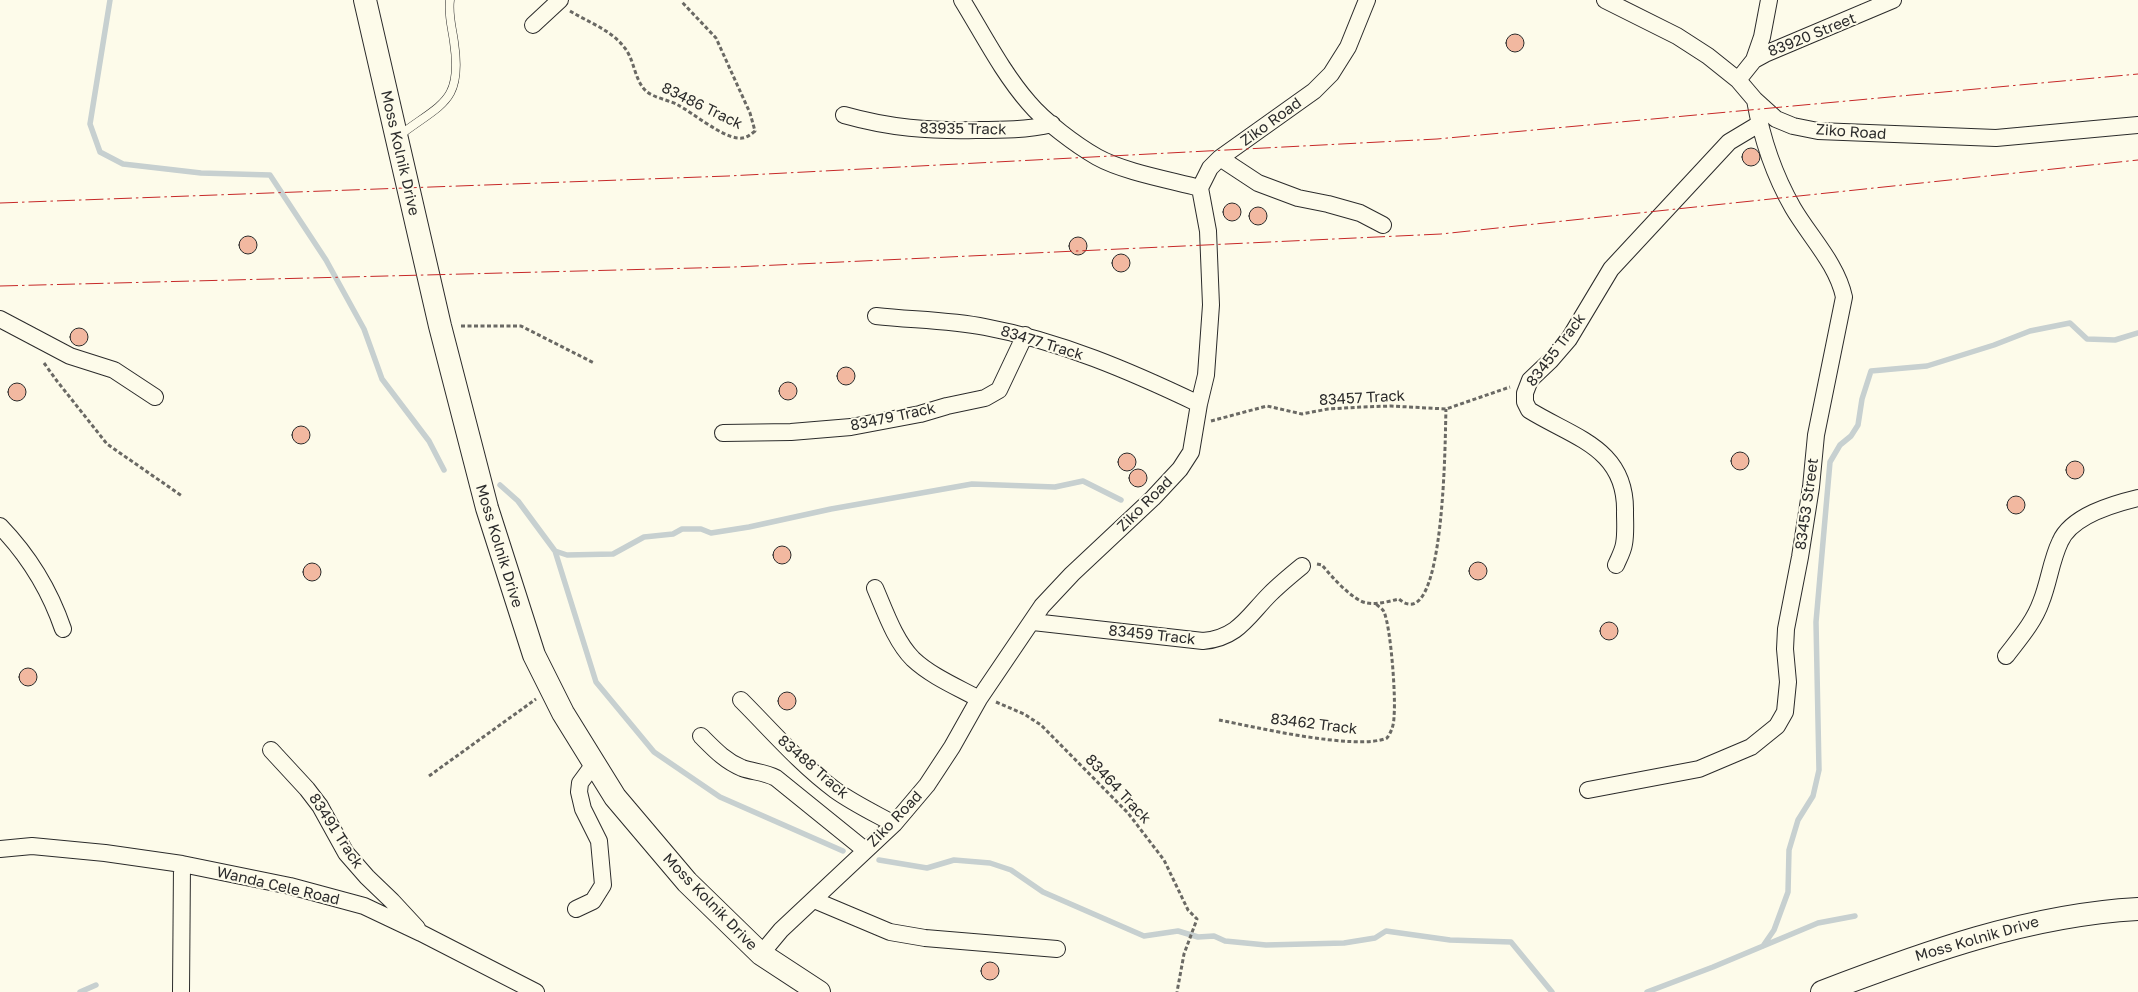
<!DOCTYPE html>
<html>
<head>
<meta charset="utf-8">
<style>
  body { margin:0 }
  canvas { display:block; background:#fdfbea }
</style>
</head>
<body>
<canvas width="2138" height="992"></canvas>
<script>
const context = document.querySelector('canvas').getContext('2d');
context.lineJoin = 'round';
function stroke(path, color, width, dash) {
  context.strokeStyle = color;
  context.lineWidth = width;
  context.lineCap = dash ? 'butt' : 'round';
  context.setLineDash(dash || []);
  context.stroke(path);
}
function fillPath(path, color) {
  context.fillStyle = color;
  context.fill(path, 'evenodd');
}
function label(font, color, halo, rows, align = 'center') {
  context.font = font + ' "Golos Text",sans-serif';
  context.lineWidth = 4;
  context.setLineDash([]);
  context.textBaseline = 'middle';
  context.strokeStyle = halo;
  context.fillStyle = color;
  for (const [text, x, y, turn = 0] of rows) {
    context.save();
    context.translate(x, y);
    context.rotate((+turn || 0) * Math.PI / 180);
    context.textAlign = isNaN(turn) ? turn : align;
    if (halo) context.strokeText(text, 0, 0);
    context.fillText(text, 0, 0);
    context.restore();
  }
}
const stream = new Path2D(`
  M110,0L90,124L100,152L123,164L201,173L270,175L326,260L364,329L382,379L429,441L444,470
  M500,485L518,501L555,551L596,682L654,752L720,797L843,851
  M555,551L567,555L613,554L644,537L673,534L682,529H701L711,533L749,527L831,509L972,484L1055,487L1083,481L1121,500
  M879,860L927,868L954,860L990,863L1011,870L1043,892L1144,936L1178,931L1198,937L1214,936L1225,941L1266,945L1344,943L1375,938L1386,931L1450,940L1511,942L1552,992
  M1763,946L1774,930L1788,892L1789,850L1798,820L1813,796L1819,770L1816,622L1830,462L1840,445L1851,436L1858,425L1862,399L1871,371L1927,366L1994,345L2030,331L2070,323L2087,339L2115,340L2138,333
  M80,992L96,985
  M1647,992L1713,967L1818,923L1855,916`);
const building = new Path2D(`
  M1506 43a9 9 0 1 1 18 0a9 9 0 1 1-18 0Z
  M1742 157a9 9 0 1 1 18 0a9 9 0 1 1-18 0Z
  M1223 212a9 9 0 1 1 18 0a9 9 0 1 1-18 0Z
  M1249 216a9 9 0 1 1 18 0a9 9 0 1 1-18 0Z
  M239 245a9 9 0 1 1 18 0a9 9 0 1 1-18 0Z
  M1069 246a9 9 0 1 1 18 0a9 9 0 1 1-18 0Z
  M1112 263a9 9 0 1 1 18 0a9 9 0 1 1-18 0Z
  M70 337a9 9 0 1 1 18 0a9 9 0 1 1-18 0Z
  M837 376a9 9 0 1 1 18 0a9 9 0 1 1-18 0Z
  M779 391a9 9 0 1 1 18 0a9 9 0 1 1-18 0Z
  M8 392a9 9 0 1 1 18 0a9 9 0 1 1-18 0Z
  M292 435a9 9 0 1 1 18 0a9 9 0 1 1-18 0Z
  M1731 461a9 9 0 1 1 18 0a9 9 0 1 1-18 0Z
  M1118 462a9 9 0 1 1 18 0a9 9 0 1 1-18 0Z
  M2066 470a9 9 0 1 1 18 0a9 9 0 1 1-18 0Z
  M1129 478a9 9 0 1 1 18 0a9 9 0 1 1-18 0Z
  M2007 505a9 9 0 1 1 18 0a9 9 0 1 1-18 0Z
  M773 555a9 9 0 1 1 18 0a9 9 0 1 1-18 0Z
  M1469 571a9 9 0 1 1 18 0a9 9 0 1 1-18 0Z
  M303 572a9 9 0 1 1 18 0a9 9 0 1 1-18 0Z
  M1600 631a9 9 0 1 1 18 0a9 9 0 1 1-18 0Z
  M19 677a9 9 0 1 1 18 0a9 9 0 1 1-18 0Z
  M778 701a9 9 0 1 1 18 0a9 9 0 1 1-18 0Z
  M981 971a9 9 0 1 1 18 0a9 9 0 1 1-18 0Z`);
const path = new Path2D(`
  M570,11C588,22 611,30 624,47C635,60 634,80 646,91C654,98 669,100 678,105C693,113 722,137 738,138C746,139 750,135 755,131L750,113L716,38L681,1
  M461,326H521L594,363
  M44,363L57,381L107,444L182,496
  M1211,421L1267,406L1302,414L1328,409L1362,407L1391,406L1446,409L1510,387
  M1317,564L1322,565C1331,576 1353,601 1367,603C1378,605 1389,601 1399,599C1446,640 1445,429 1446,409
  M996,702L1024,714L1041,725L1128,813L1164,860L1188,910L1197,919L1184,954L1177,992
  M1219,720C1255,727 1356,751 1387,738C1392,731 1394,724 1394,716C1396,698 1391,628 1384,612C1383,609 1379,607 1376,604
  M429,776L536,699`);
const service = new Path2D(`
  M400,135C442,103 463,102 454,42C452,27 448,15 450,0`);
const minor = new Path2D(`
  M962,0C983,34 1002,72 1029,103C1044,121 1076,145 1097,157C1124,172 1170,180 1200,188
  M1605,0L1677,36L1708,56L1738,80L1755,100L1776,119L1793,126L1818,131L1996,138L2138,125
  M533,25L560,0
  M1754,60L1762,37L1769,0
  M1738,80L1754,60L1765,54L1893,0
  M844,115C890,128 929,131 976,130C1002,130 1027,130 1052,124
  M1220,158L1258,183L1298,198L1328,204L1360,213L1383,225
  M876,316C912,320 949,320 985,327C1060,341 1130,371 1199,404
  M0,319L70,356L114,370L155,397
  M723,433L791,432L851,427L920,414L947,406L985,398L999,390L1025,335
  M0,526C29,556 49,588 63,629
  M1616,565C1619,558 1623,551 1624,544C1626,534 1625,522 1625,513C1627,448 1574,438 1529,410L1525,402V393L1530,380L1550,361L1569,339L1611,269L1729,142L1759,124
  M875,588C885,611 895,641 913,659C931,676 957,687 979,699
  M1033,622L1203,641C1238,638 1248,616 1270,594C1280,584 1291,575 1302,566
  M2006,656C2019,639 2034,622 2041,602C2049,582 2051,561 2060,542C2071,516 2113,504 2138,498
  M741,700C771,730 800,764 835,790C853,803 874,813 894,824
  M701,736C714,749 725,761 742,768C753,772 765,772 776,778L865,850
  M271,750L307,789L320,806L346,853L367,877L392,901L417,928
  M1588,790L1699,769L1751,747L1777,726L1785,712L1788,682L1785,649L1786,629L1800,557L1811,487L1816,435L1844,297C1837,264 1810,237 1793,208C1773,173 1762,140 1755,100
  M0,849L32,846L105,853L182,864L290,886L364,906L421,933L536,992
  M814,900L890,932L925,938L1057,949
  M576,909L593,901L603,885L599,841L583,809L579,792L580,783L594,764
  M761,954L781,930L894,824L927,785L952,747L979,699L1042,606L1072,574L1153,498L1180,469L1191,452L1199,404L1206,375L1211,305L1208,231L1200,188L1210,168L1220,158L1314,91L1331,74L1348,47L1367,0
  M181,992L182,864`);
const secondary = new Path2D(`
  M365,0L440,326L487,508L534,655L563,713L615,797L687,882L761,954L819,992
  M1822,992C1924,953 2028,915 2138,909`);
const power = new Path2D(`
  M0,203L728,176L1437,139L2138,74
  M0,286L734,267L1441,234L2138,160`);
const streetNames = [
  ["83920 Street",1812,35,-22],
  ["83486 Track",702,106,26],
  ["Ziko Road",1271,122,-36],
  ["83935 Track",963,129,1],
  ["Ziko Road",1851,132,4],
  ["Moss Kolnik Drive",400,153,77],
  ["83477 Track",1042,343,17],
  ["83455 Track",1556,350,-53],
  ["83457 Track",1362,398,-3],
  ["83479 Track",893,417,-12],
  ["Ziko Road",1145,504,-45],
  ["83453 Street",1807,504,-82],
  ["Moss Kolnik Drive",499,546,73],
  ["83459 Track",1152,635,6],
  ["83462 Track",1314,724,7],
  ["83488 Track",813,767,41],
  ["83464 Track",1118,789,47],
  ["Ziko Road",895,819,-46],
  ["83491 Track",336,831,57],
  ["Wanda Cele Road",278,886,13],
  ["Moss Kolnik Drive",710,902,46],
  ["Moss Kolnik Drive",1977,939,-16]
];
stroke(stream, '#c7d0d0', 5.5);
fillPath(building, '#f2b8a0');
stroke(building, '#2b2b2b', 1);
stroke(service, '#2b2b2b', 9);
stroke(minor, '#2b2b2b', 18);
stroke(secondary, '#2b2b2b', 24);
stroke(path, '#6a6964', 3, [4, 2.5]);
stroke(service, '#fdfbea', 8);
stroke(minor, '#fdfbea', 16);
stroke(secondary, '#fdfbea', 22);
stroke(power, '#c62828', 1, [18, 4, 2.5, 4]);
label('15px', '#2b2b2b', '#fdfbea', streetNames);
</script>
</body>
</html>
